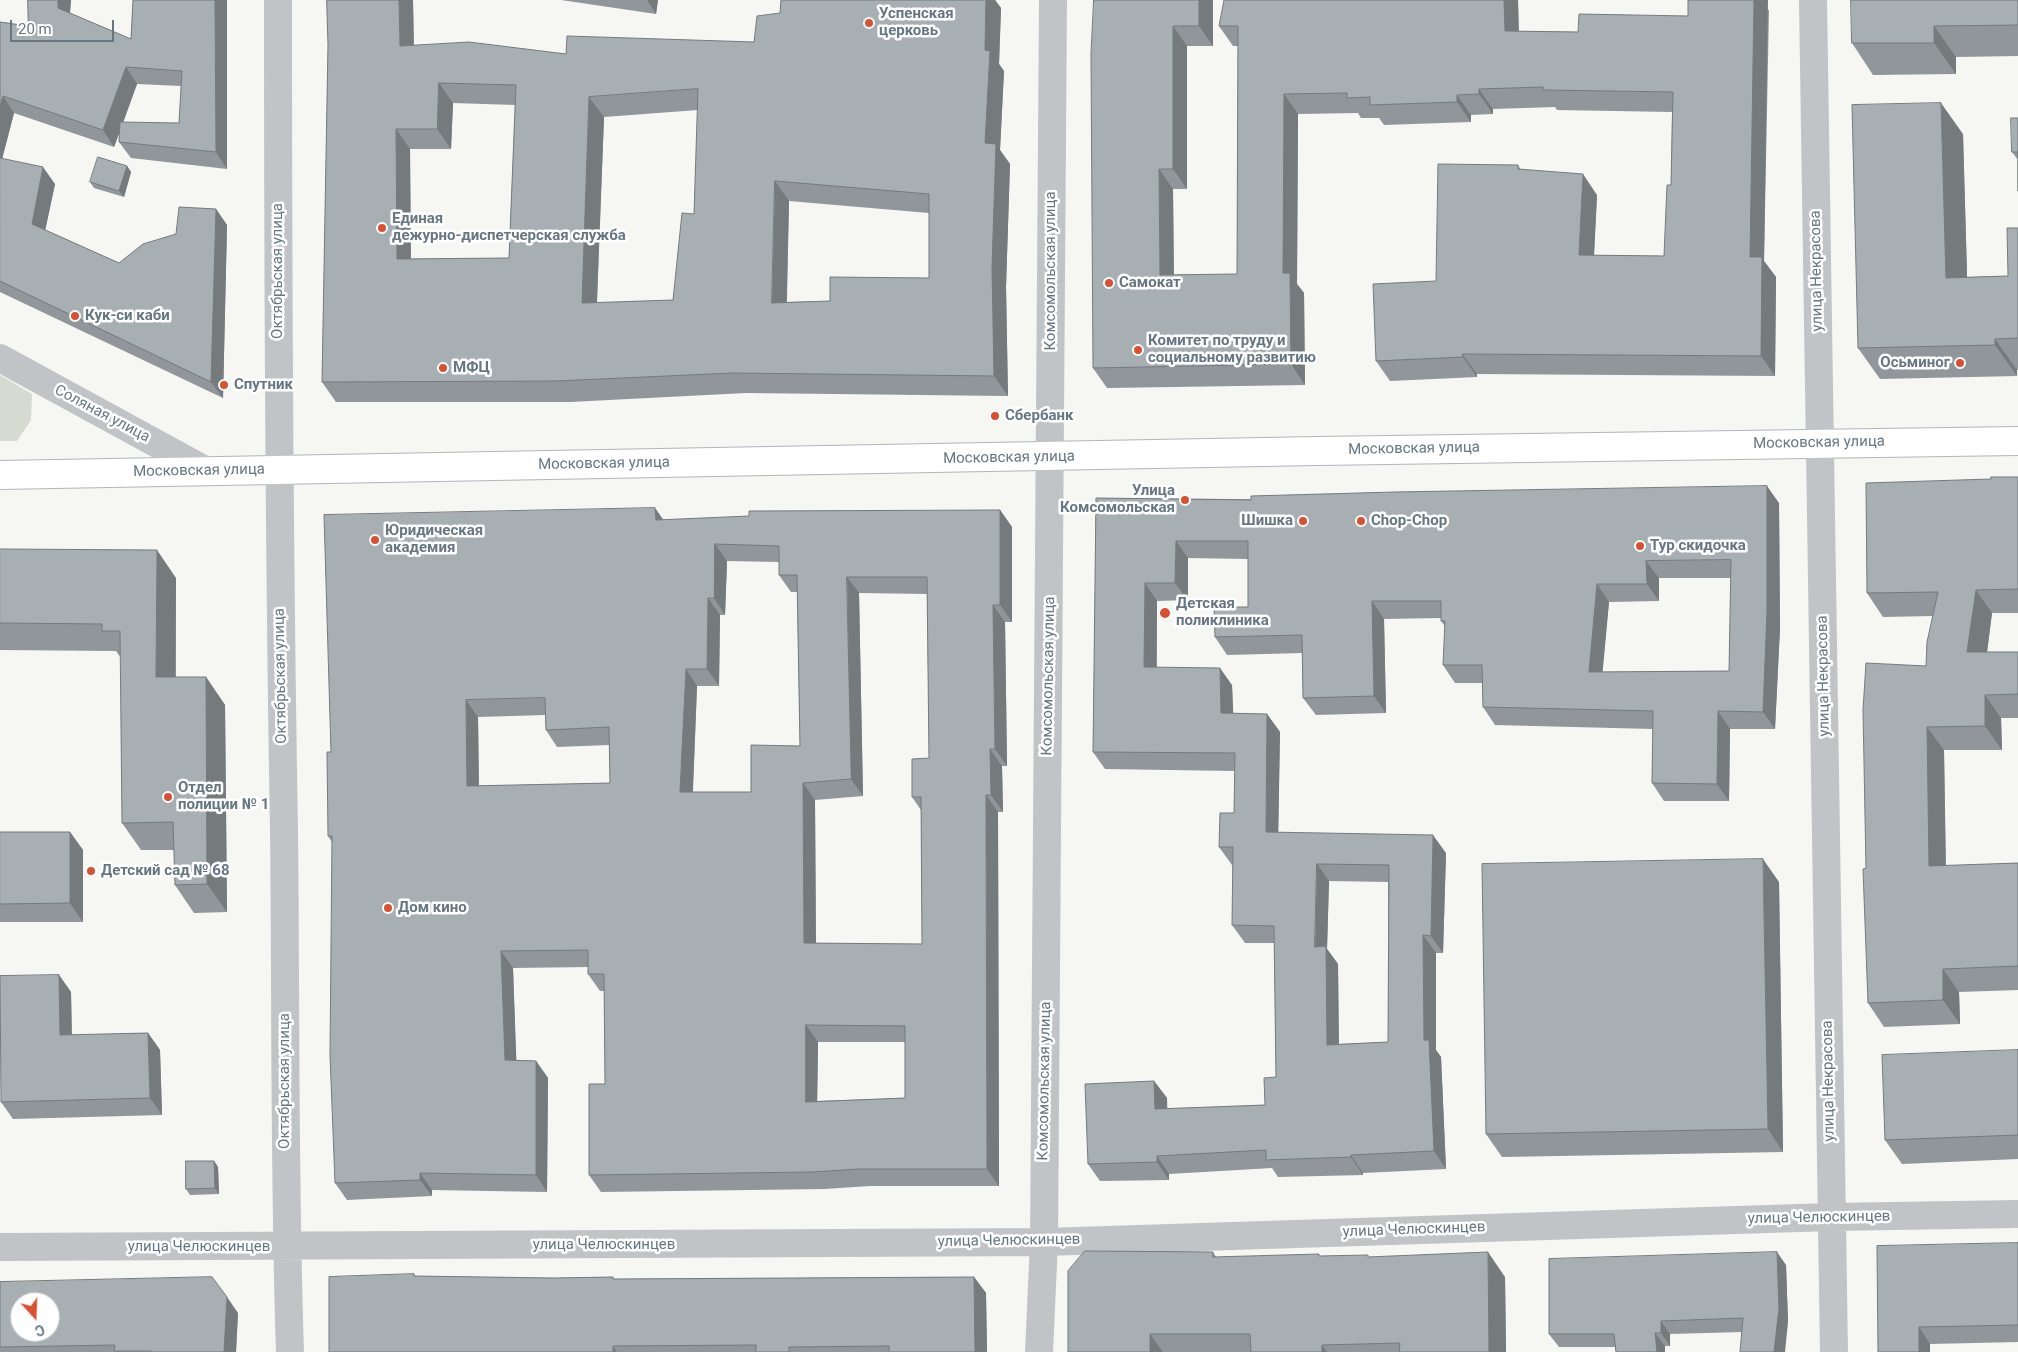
<!DOCTYPE html>
<html>
<head>
<meta charset="utf-8">
<style>
  body { margin:0 }
  #map { position:relative; width:2018px; height:1352px; overflow:hidden; background:#f6f6f3; font-family:Roboto,sans-serif }
  canvas { display:block }
  .north { position:absolute; left:10px; top:1292px; width:50px; height:50px; box-sizing:border-box; background:#fff; border:1px solid #c2c9cd; border-radius:50%; rotate:160deg; font-size:14px; font-weight:700; line-height:20px; text-align:center; color:#677782 }
  .north::after { content:''; display:block; margin:auto; width:18px; height:22px; background:#d75132; clip-path:polygon(50% 0,100% 100%,50% 72%,0 100%) }
  .scale { position:absolute; left:10px; top:20px; width:104px; height:22px; box-sizing:border-box; border:2px solid #677782; border-top:0; padding-left:6px; font-size:15px; line-height:18px; white-space:nowrap; color:#677782; -webkit-text-stroke:4px #fff; paint-order:stroke }
</style>
</head>
<body>
<div id="map">
<canvas width="2018" height="1352"></canvas>
<div class="north">С</div>
<div class="scale">20 m</div>
</div>
<script>
const context = document.querySelector('canvas').getContext('2d');
context.lineJoin = 'round';
function fillPath(path, color) {
  context.fillStyle = color;
  context.fill(path, 'evenodd');
}
function stroke(path, color, width, dash) {
  context.strokeStyle = color;
  context.lineWidth = width;
  context.lineCap = dash ? 'butt' : 'round';
  context.setLineDash(dash || []);
  context.stroke(path);
}
function label(font, color, halo, rows, align = 'center') {
  context.font = font + ' Roboto,sans-serif';
  context.lineWidth = 5;
  context.setLineDash([]);
  context.textBaseline = 'middle';
  context.strokeStyle = halo;
  context.fillStyle = color;
  for (const [text, x, y, turn = 0] of rows) {
    context.save();
    context.translate(x, y);
    context.rotate((+turn || 0) * Math.PI / 180);
    context.textAlign = isNaN(turn) ? turn : align;
    if (halo) context.strokeText(text, 0, 0);
    context.fillText(text, 0, 0);
    context.restore();
  }
}
const green = new Path2D(`
  M0,375L32,394L31,420L17,441H0Z`);
const street = new Path2D(`
  M278,0C278,276 279,553 284,829C286,1003 284,1178 290,1352
  M1813,0L1834,1352
  M0,358L205,470
  M0,1247L1044,1242L1831,1217L2018,1214
  M1039,1352L1044,1242L1053,0`);
const secondary = new Path2D(`
  M0,475L1318,451L2018,441`);
const wall = new Path2D(`
  M71,0L70,13L131,39L133,0H227V169L131,158L119,142L120,131L114,147L14,113L2,159L55,184L45,230L119,263L176,234L216,209L227,225L223,398L0,292V22L28,26ZM137,84L181,86L179,123H123Z
  M327,0H413L414,45L566,54L754,42L780,13L781,0H995L1001,8L999,64L1004,71L1000,150L1010,164L1006,287L1008,396L746,393L570,402H336L322,382L328,45ZM453,103L515,105L509,258L411,259L410,149H451ZM698,110L694,214L673,300L597,303L604,117ZM789,201L929,213V278L830,301L787,302Z
  M561,0H658L656,14Z
  M1094,0H1213V46H1187V189H1173L1174,275L1237,274L1238,46H1233L1219,26L1518,0L1519,31L1578,32L1688,16L1769,10L1764,261L1776,277L1775,376L1477,374V377L1390,381L1376,361L1436,281L1518,165L1521,170L1597,195L1594,255L1664,256L1671,185L1672,112L1557,110L1555,107L1493,109V114L1471,115V122L1384,125L1379,118H1361L1358,113L1298,114L1297,284L1304,293L1305,385L1107,388L1093,368Z
  M2018,0V56L1956,57V74L1873,75L1852,43Z
  M2018,118V191V160L2012,152Z
  M1963,134L1967,277L2008,276L2018,228V370H2017V376L1880,379L1858,348Z
  M127,166L131,172L124,197L94,188L90,182Z
  M2018,477V613H1992L1987,652H2018V718H2001L2002,750H1944L1946,866L2018,863V990L1959,992L1960,1024L1884,1027L1868,1003L1866,868L1926,666L1933,616L1883,617L1867,593L1991,479Z
  M1096,498L1779,503L1780,628L1775,729H1730L1729,801H1664L1652,783L1653,729L1495,725L1483,707L1482,683H1455L1443,665L1445,626L1441,621V618L1384,619L1386,713L1316,715L1303,698L1302,653L1227,655L1215,637L1248,607V559L1188,558V600L1157,601V667L1232,685L1233,714H1267L1280,732L1278,832L1446,853L1443,953H1436V1050L1441,1057L1446,1169L1363,1173V1175L1278,1177L1272,1168L1169,1174V1180L1100,1181L1088,1164L1154,1081L1167,1098V1109L1265,1105L1276,1077L1274,943H1245L1232,925L1233,865H1232L1219,847L1234,813L1235,771L1105,769L1093,752ZM1659,578H1731L1729,671L1602,672L1609,602L1659,601ZM1329,881L1388,882V1042L1339,1044L1338,964L1327,949Z
  M655,508L663,520L1000,510L1012,527V622H1005L1007,766H1002L1003,812H998L999,1186H870L824,1189L601,1192L589,1175L605,1084L604,991H600L588,974V967L513,968L516,1060L536,1061L548,1078L547,1192L432,1190V1196L347,1200L335,1183L332,842L328,836L331,752ZM727,561L779,562V575L791,592H797L800,746L751,792H693L697,686H719L720,615H725ZM859,593L927,594L929,758L912,797L921,810L922,944L816,943L815,800L863,796ZM545,715L546,730L557,747L609,745L610,783L479,786L478,717ZM818,1042H905V1098L817,1101Z
  M0,549L176,578V677H206L225,705L227,912L194,913L175,885L174,850H141L122,823L121,658L116,651L0,650Z
  M0,832H70L83,850V922H0Z
  M1779,882L1783,1152L1502,1157L1486,1134Z
  M59,975L71,992L72,1035L148,1033L160,1050L162,1115L13,1119L1,1102Z
  M2018,1050V1159L1902,1164L1885,1140Z
  M214,1161L218,1167L219,1194L190,1195L186,1189Z
  M2018,1243V1342L1930,1344V1352H1878Z
  M1213,1252L1216,1257H1370L1505,1277L1506,1352H1068Z
  M1786,1265L1788,1322L1742,1332L1670,1334V1346H1665V1352H1616L1615,1347H1559L1549,1334Z
  M414,1274L415,1276L553,1278L613,1277L614,1279L974,1277L986,1293L987,1352H329Z
  M0,1282L238,1313L236,1352H0Z`);
const shadedWall = new Path2D(`
  M58,0H71L69,24L58,8Z
  M215,0H227V169L216,152Z
  M399,0H413L414,66L400,46Z
  M647,0H658L656,14Z
  M986,0H995L1001,8L999,64L1004,71L1000,150L1010,164L1006,287L1008,396L994,376L985,143V50Z
  M1199,0H1213V46L1199,26Z
  M1504,0H1518L1519,51L1505,31Z
  M1754,0H1768L1764,261L1776,277L1775,376L1761,356L1750,257Z
  M1173,26L1187,46V189L1173,169Z
  M1934,26L1956,57V74L1934,43Z
  M126,67L137,84L114,147L103,130Z
  M439,83L453,103L451,149L437,129Z
  M1479,89L1493,109V114L1479,94Z
  M1284,94L1298,114L1297,284L1304,293L1305,385L1291,364L1283,273Z
  M1457,95L1471,115V122L1457,102Z
  M3,96L14,113L0,167V107Z
  M589,97L604,117L596,323L582,303Z
  M1941,103L1963,134L1968,309L1946,278Z
  M396,129L410,149L411,279L397,259Z
  M127,166L131,172L124,197L119,191Z
  M43,167L55,184L43,241L32,224Z
  M1159,169L1173,189L1174,296L1160,275Z
  M1583,174L1597,195L1593,275L1579,255Z
  M775,181L789,201L786,323L772,303Z
  M216,209L227,225L223,398L211,382Z
  M1995,339L2017,370V376L1995,345Z
  M1462,354L1477,374V377L1463,357Z
  M1767,486L1779,503L1780,628L1775,729L1763,712Z
  M655,508L667,525L656,520Z
  M1000,510L1012,527V622L1000,605Z
  M1176,541L1188,558V600L1175,583Z
  M715,544L727,561L725,615L714,598Z
  M157,550L176,578L175,705L156,677Z
  M1646,561L1659,578V601L1647,584Z
  M847,577L859,593L863,796L851,779Z
  M1145,583L1157,601L1156,685L1144,667Z
  M1597,584L1609,602L1601,690L1589,672Z
  M1976,590L1992,613L1984,676L1967,652Z
  M708,598L720,615L719,686L707,669Z
  M1372,601L1384,619L1386,713L1374,696Z
  M993,605L1005,622L1007,766L995,749Z
  M1220,668L1232,685L1234,731L1221,713Z
  M686,669L697,686L692,808L680,792Z
  M206,677L225,705L227,912L207,884Z
  M1985,695L2001,718L2002,750L1985,726Z
  M466,700L478,717L479,803L467,786Z
  M1718,711L1730,729L1729,801L1717,784Z
  M1267,714L1280,732L1278,850L1266,832Z
  M1927,727L1944,750L1946,890L1929,866Z
  M990,749L1002,766L1003,812L991,795Z
  M803,783L815,800L816,960L804,943Z
  M986,795L998,812L999,1186L987,1169Z
  M70,832L83,850V922L70,903Z
  M1433,835L1446,853L1443,953L1431,936Z
  M1763,859L1779,882L1783,1152L1768,1129Z
  M1317,864L1329,881L1327,949L1338,964L1339,1062L1327,1045L1315,947Z
  M1423,935L1436,953V1050L1441,1057L1446,1169L1434,1151L1424,1040Z
  M501,951L513,968L517,1077L505,1060Z
  M1943,969L1959,992L1960,1024L1943,1000Z
  M59,975L71,992L72,1053L60,1035Z
  M806,1025L818,1042L817,1118L806,1102Z
  M148,1033L160,1050L162,1115L150,1098Z
  M536,1061L548,1078L547,1192L536,1175Z
  M1154,1081L1167,1098L1168,1127L1155,1109Z
  M1351,1155L1363,1173V1175L1351,1157Z
  M1157,1156L1169,1174V1180L1157,1162Z
  M214,1161L218,1167L219,1194L215,1188Z
  M420,1173L432,1190V1196L420,1180Z
  M1488,1252L1505,1277L1506,1352H1489Z
  M1777,1252L1786,1265L1788,1322L1785,1352H1774Z
  M974,1277L986,1293L987,1352H975Z
  M227,1297L238,1313L236,1352H224Z
  M1661,1321L1670,1334V1346L1661,1333Z
  M1919,1327L1930,1344V1352H1919Z
  M1655,1333L1665,1346V1352H1657Z
  M1150,1334L1163,1352H1150Z
  M1322,1345L1327,1352H1322Z
  M613,1346L617,1352H613Z`);
const building = new Path2D(`
  M28,0H58V8L131,39L133,0H215L216,152L119,142L120,122L179,123L182,71L126,67L103,130L3,96L0,107V22L28,26Z
  M327,0H399L400,46L469,42L566,54L567,36L754,42L757,16L780,13L781,0H986L985,50L990,51L985,143L996,144L992,267L994,376L732,373L556,381L322,382L328,45ZM439,83L516,85L509,258L397,259L396,129H437ZM698,89L694,214L682,213L673,300L582,303L589,97ZM775,181L929,194V278L830,277V301L772,303Z
  M1094,0H1199V26H1173V169H1159L1160,275L1237,274L1238,26H1219L1224,0H1504L1505,31L1578,32L1579,14L1688,16V0H1754L1750,257H1762L1761,356L1462,354L1463,357L1376,361L1373,284L1436,281L1438,164L1518,165V169L1583,174L1579,255L1664,256L1667,185H1671L1673,92L1543,90V87L1479,89V94L1457,95V102L1370,105V97L1347,98V93L1284,94L1283,273H1290L1291,364L1093,368L1091,54Z
  M1851,0H2018V25L1934,26V43H1852Z
  M1941,103L1946,278L2008,276L2007,228H2018V338L1995,339V345L1858,348L1852,105Z
  M2011,118H2018V191V152H2012Z
  M98,157L127,166L119,191L90,182Z
  M0,158L43,167L32,224L119,263L143,244L176,234L179,207L216,209L211,382L0,281Z
  M1991,477H2018V589L1976,590L1967,652H2018V694L1985,695V726L1927,727L1929,866L2018,863V966L1943,969V1000L1868,1003L1863,869L1866,868L1863,710L1866,663L1926,666L1927,642L1938,592L1867,593L1866,483L1991,479Z
  M1767,486V611L1763,712L1718,711L1717,784L1652,783L1653,711L1483,707L1482,665H1443L1445,621H1441V601H1372L1374,696L1303,698L1302,635L1215,637L1214,607H1248V541H1176L1175,583H1145L1144,667L1220,668L1221,713L1267,714L1266,832L1433,835L1431,936L1423,935L1424,1040H1429L1434,1151L1351,1155V1157L1266,1160V1150L1157,1156V1162L1088,1164L1085,1084L1154,1081L1155,1109L1265,1105L1264,1078L1276,1077L1274,926L1232,925L1233,847H1219L1220,813H1234L1235,753L1093,752L1096,498L1251,500V496L1395,492ZM1731,560L1729,671L1589,672L1597,584H1647L1646,561ZM1317,864L1389,865L1388,1042L1327,1045L1326,946L1315,947Z
  M655,508L656,520L749,516V511L1000,510V605H993L995,749H990L991,795H986L987,1169H859L812,1172L589,1175V1084H605L604,974H588V950L501,951L505,1060L536,1061V1175L420,1173V1180L335,1183L330,1055L332,836H328L327,752H331L324,515ZM715,544L779,546V575H797L800,746L751,745V792H680L686,669H707L708,598H714ZM847,577H927L929,758L912,759V797H921L922,944L804,943L803,783L851,779ZM545,698L546,730L609,727L610,783L467,786L466,700ZM806,1025L905,1026V1098L806,1102Z
  M0,549L157,550L156,677H206L207,884L175,885L173,822L122,823L120,631H102V624L0,623Z
  M0,832H70V903L0,904Z
  M1763,859L1768,1129L1486,1134L1482,864Z
  M59,975L60,1035L148,1033L150,1098L1,1102L0,976Z
  M2018,1050V1135L1885,1140L1882,1055Z
  M186,1161H214L215,1188L186,1189Z
  M2018,1243V1325L1919,1327V1352H1878L1877,1246Z
  M1085,1251L1213,1252V1257L1319,1254V1256L1368,1255V1257L1488,1252L1489,1352H1399L1400,1343L1322,1345V1352H1251L1250,1334H1150V1352H1068V1271Z
  M1777,1252L1779,1308L1774,1352H1740L1743,1318L1661,1321V1333H1655L1657,1352H1616L1614,1334H1549V1259Z
  M414,1274V1276L553,1278L613,1277V1279L974,1277L975,1352H889V1346L789,1347V1352H756V1345L613,1346V1352H329V1277Z
  M212,1277L227,1297L224,1352H151V1351H114L115,1345L0,1347V1282ZM20,1302H50V1332H20Z`);
const markers = [
  [869,23,5,"#d75132"],
  [382,228,5,"#d75132"],
  [1109,283,5,"#d75132"],
  [75,316,5,"#d75132"],
  [1138,350,5,"#d75132"],
  [1960,363,5,"#d75132"],
  [443,368,5,"#d75132"],
  [224,385,5,"#d75132"],
  [995,416,5,"#d75132"],
  [1185,500,5,"#d75132"],
  [1303,521,5,"#d75132"],
  [1361,521,5,"#d75132"],
  [375,540,5,"#d75132"],
  [1640,546,5,"#d75132"],
  [1165,613,6,"#d75132"],
  [168,797,5,"#d75132"],
  [91,871,5,"#d75132"],
  [388,908,5,"#d75132"]
];
const poiNames = [
  ["Успенская",879,14],
  ["церковь",879,31],
  ["Единая",392,219],
  ["дежурно-диспетчерская служба",392,236],
  ["Самокат",1119,283],
  ["Кук-си каби",85,316],
  ["Комитет по труду и",1148,341],
  ["социальному развитию",1148,358],
  ["Осьминог",1950,363,"right"],
  ["МФЦ",453,368],
  ["Спутник",234,385],
  ["Сбербанк",1005,416],
  ["Улица",1175,491,"right"],
  ["Комсомольская",1175,508,"right"],
  ["Шишка",1293,521,"right"],
  ["Chop-Chop",1371,521],
  ["Юридическая",385,531],
  ["академия",385,548],
  ["Тур скидочка",1650,546],
  ["Детская",1176,604],
  ["поликлиника",1176,621],
  ["Отдел",178,788],
  ["полиции № 1",178,805],
  ["Детский сад № 68",101,871],
  ["Дом кино",398,908]
];
const streetNames = [
  ["Октябрьская улица",278,271,-90],
  ["Комсомольская улица",1051,271,-90],
  ["улица Некрасова",1817,271,-91],
  ["Соляная улица",102,414,28],
  ["Московская улица",1819,443,-1],
  ["Московская улица",1414,449,-1],
  ["Московская улица",1009,458,-1],
  ["Московская улица",604,464,-1],
  ["Московская улица",199,471,-1],
  ["Октябрьская улица",281,676,-91],
  ["Комсомольская улица",1049,676,-89],
  ["улица Некрасова",1824,676,-91],
  ["Октябрьская улица",285,1081,-90],
  ["Комсомольская улица",1045,1081,-89],
  ["улица Некрасова",1829,1081,-91],
  ["улица Челюскинцев",1819,1218,-1],
  ["улица Челюскинцев",1414,1230,-2],
  ["улица Челюскинцев",1009,1241,-1],
  ["улица Челюскинцев",604,1245],
  ["улица Челюскинцев",199,1247]
];
fillPath(green, '#d6dbd2');
stroke(secondary, '#b0b6ba', 30);
stroke(street, '#c0c4c7', 28);
stroke(secondary, '#fff', 28);
fillPath(wall, '#90969a');
fillPath(shadedWall, '#757a7d');
fillPath(building, '#a7afb3');
stroke(building, '#757a7d', 1);
for (const [x, y, r, color] of markers) {
  const dot = new Path2D();
  dot.arc(x, y, r, 0, 2 * Math.PI);
  context.fillStyle = color;
  context.fill(dot);
  stroke(dot, '#fff', 2);
}
label('bold 15px', '#677782', '#fff', poiNames, 'left');
label('15px', '#677782', '#fff', streetNames);
</script>
</body>
</html>
